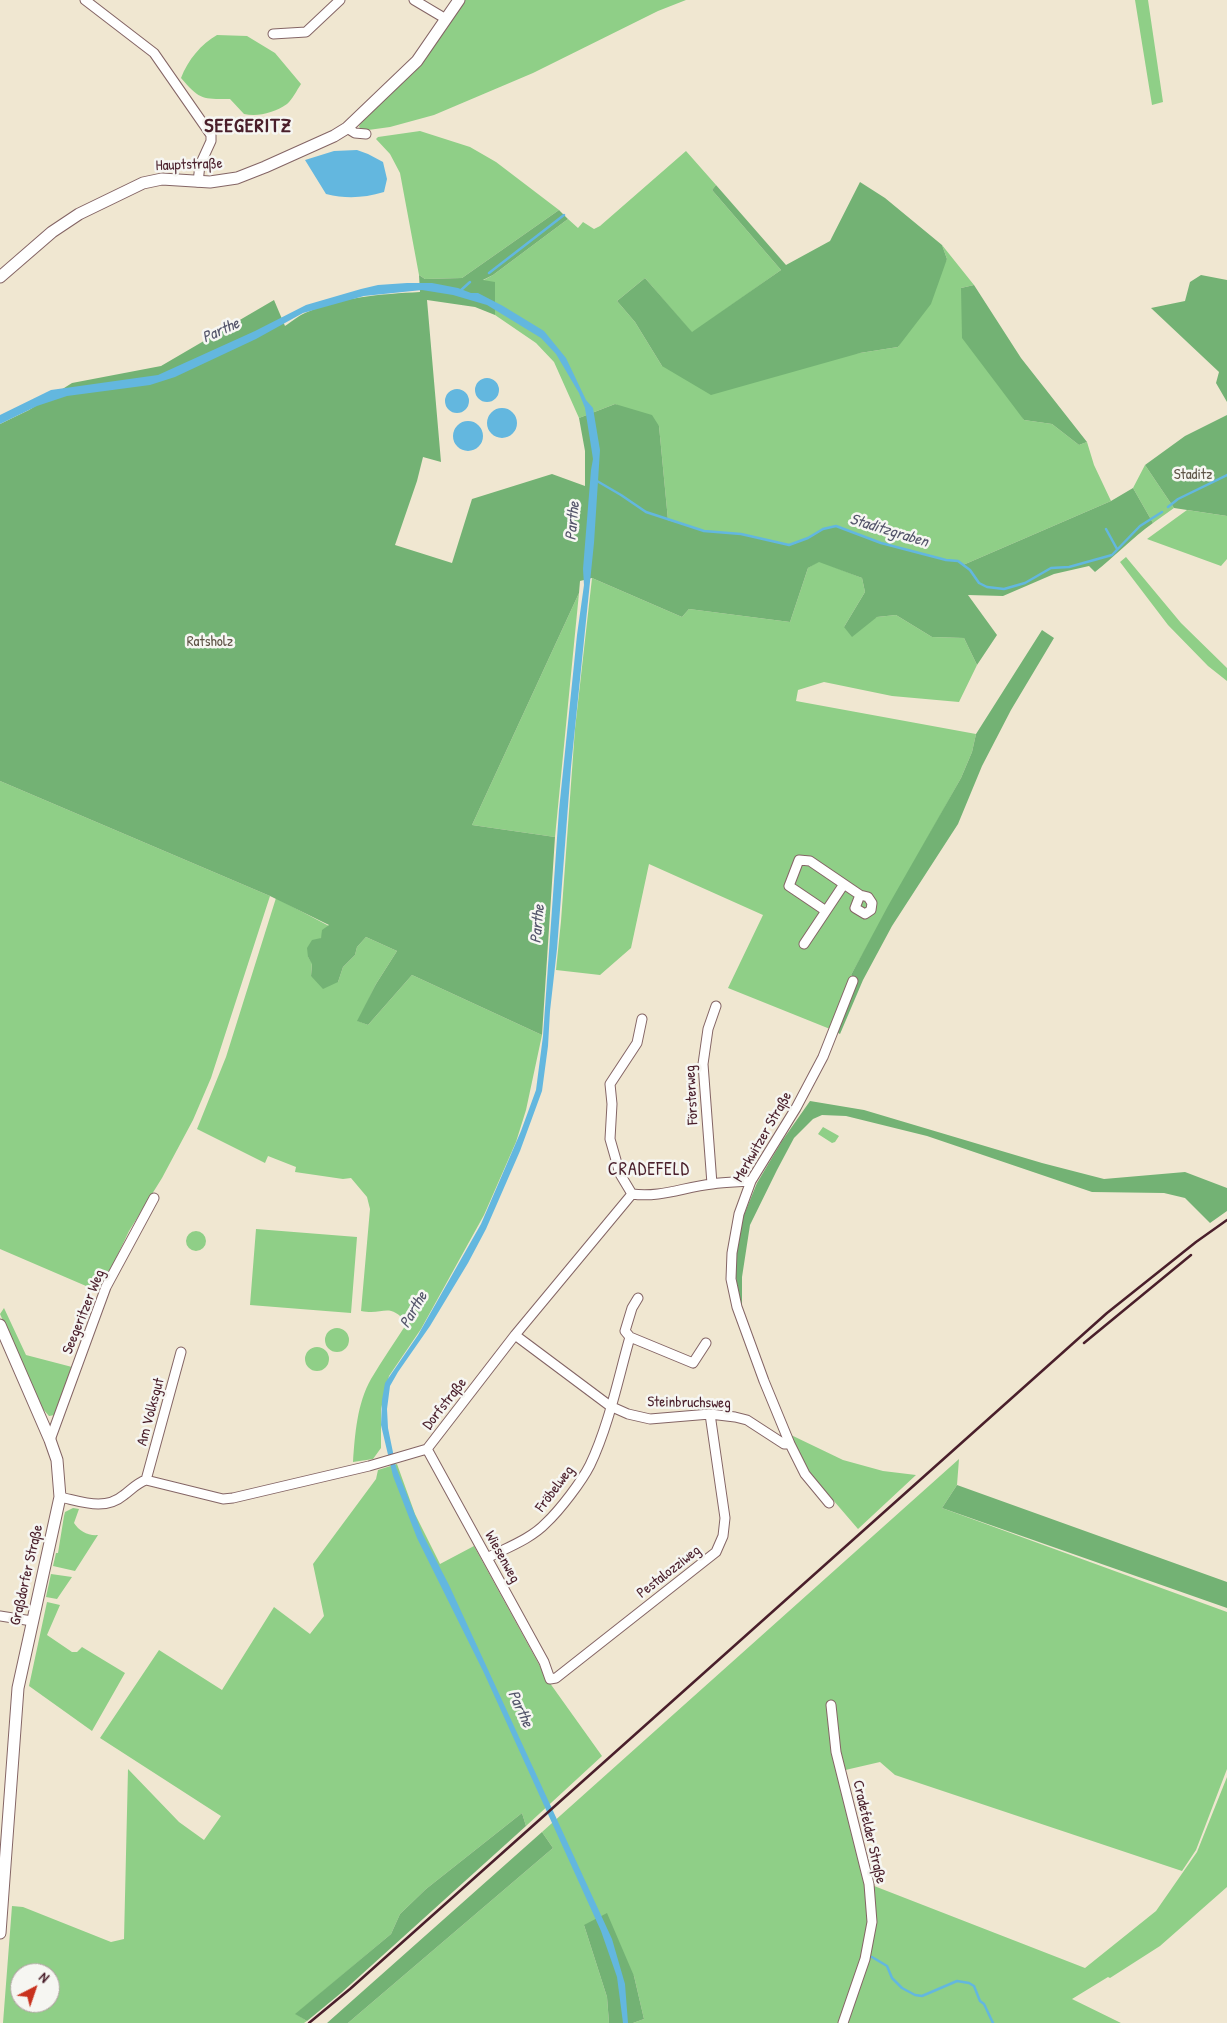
<!DOCTYPE html>
<html>
<head>
<meta charset="utf-8">
<style>
  body { margin:0 }
  #map { position:relative; width:1227px; height:2023px; overflow:hidden; background:#f0e7d1; font-family:"Patrick Hand",sans-serif }
  canvas { display:block }
  .north { position:absolute; left:10px; top:1963px; width:50px; height:50px; box-sizing:border-box; background:#f6f6f2; border:1px solid #b1a0a2; border-radius:50%; rotate:41deg; font-size:14px; font-weight:700; line-height:20px; text-align:center; color:#4a1f2b }
  .north::after { content:''; display:block; margin:auto; width:18px; height:22px; background:#c8321e; clip-path:polygon(50% 0,100% 100%,50% 72%,0 100%) }
</style>
</head>
<body>
<div id="map">
<canvas width="1227" height="2023"></canvas>
<div class="north">N</div>
</div>
<script>
const context = document.querySelector('canvas').getContext('2d');
context.lineJoin = 'round';
function fillPath(path, color) {
  context.fillStyle = color;
  context.fill(path, 'evenodd');
}
function stroke(path, color, width, dash) {
  context.strokeStyle = color;
  context.lineWidth = width;
  context.lineCap = dash ? 'butt' : 'round';
  context.setLineDash(dash || []);
  context.stroke(path);
}
function label(font, color, halo, rows, align = 'center') {
  context.font = font + ' "Patrick Hand",sans-serif';
  context.lineWidth = 5;
  context.setLineDash([]);
  context.textBaseline = 'middle';
  context.strokeStyle = halo;
  context.fillStyle = color;
  for (const [text, x, y, turn = 0] of rows) {
    context.save();
    context.translate(x, y);
    context.rotate((+turn || 0) * Math.PI / 180);
    context.textAlign = isNaN(turn) ? turn : align;
    if (halo) context.strokeText(text, 0, 0);
    context.fillText(text, 0, 0);
    context.restore();
  }
}
const green = new Path2D(`
  M465,0H686L658,11L533,73L434,115L390,127L361,131L359,126L361,123L424,59Z
  M1135,0H1148L1163,102L1152,105Z
  M217,35L247,36L275,53L301,84C297,90 292,100 287,104C274,113 258,117 244,114L230,99C202,99 200,100 181,78C188,60 201,44 217,35Z
  M420,131L470,147L496,162L559,210L462,278L425,279L419,275L400,173L390,154L376,139L378,137Z
  M686,151L716,185L712,190L781,270L692,333L645,278L617,301L635,322L662,366L860,353L898,347L947,259L942,245L974,285L961,288L1024,420L1052,424L1079,445L1087,442L1094,465L1111,501L963,565L958,561L946,560L881,543L836,526L823,529L808,538L789,545L741,534L704,531L668,520L659,426L615,404L579,418L554,362L536,343L495,315V283L482,281L493,275L568,219L578,228L583,222L594,229L600,226Z
  M1145,465L1174,508L1153,523L1133,488Z
  M1187,510L1227,516V559L1221,566L1147,539Z
  M1126,557L1181,623L1227,668V681L1208,666L1168,625L1120,562Z
  M819,561L862,578L865,592L844,627L877,617L896,615L932,637L964,638L977,665L959,702L892,696L824,682L798,690L796,701L976,734L972,752L961,778L851,975L857,978L835,1031L728,988L763,915L649,864L631,948L600,975L556,970L561,921L575,729L592,578L682,617L689,609L790,622L808,568Z
  M579,593L555,837L472,825Z
  M0,781L270,896L211,1078L193,1120L162,1178L129,1231L100,1292L0,1249Z
  M276,898L329,926L308,957L312,963L311,976L338,982L343,967L355,955L357,947L366,937L397,951L376,984L358,1021L368,1025L412,975L542,1035L526,1110L516,1142L484,1215L421,1329L389,1376L381,1409V1448L373,1459L353,1462C355,1434 357,1404 371,1379C382,1360 395,1342 407,1323C388,1301 384,1316 361,1311L370,1209L367,1197L351,1178L343,1179L295,1172L296,1167L268,1156L265,1163L197,1129L226,1057Z
  M823,1127L839,1136L835,1142L832,1143L818,1134Z
  M256,1229L357,1237L351,1313L250,1305Z
  M186 1241a10 10 0 1 1 20 0a10 10 0 1 1-20 0Z
  M4,1308L26,1355L72,1367L55,1415L49,1416L43,1409L0,1314Z
  M325 1340a12 12 0 1 1 24 0a12 12 0 1 1-24 0Z
  M305 1359a12 12 0 1 1 24 0a12 12 0 1 1-24 0Z
  M791,1435L843,1460L883,1471L916,1475L858,1529L809,1472Z
  M959,1459L957,1485L942,1508L1227,1612V1769L1196,1850L1182,1871L895,1775L880,1762L841,1771L869,1884L1085,1968L1156,1911L1197,1852L1227,1777V1887L1160,1946L1110,1978L1108,1977L1072,1999L1121,2023H633L644,2019L634,1976L584,1925L607,1997L609,2023H348L553,1848L542,1832Z
  M397,1464L415,1514L440,1564L474,1546L547,1679L602,1756L526,1826L522,1813L426,1889L400,1914L391,1934L296,2014L307,2021L304,2023H3L12,1906L23,1907L111,1942L124,1939L128,1769L179,1822L204,1840L221,1816L100,1738L159,1650L222,1690L274,1607L310,1634L324,1616L313,1564L376,1479L378,1470ZM20,1973H50V2003H20Z
  M73,1508L79,1509L74,1523C79,1531 88,1536 98,1535L75,1571L53,1566L56,1553H58L64,1516L65,1512Z
  M51,1574L72,1577L57,1599L46,1597Z
  M47,1602L60,1605L47,1635L72,1652H77L82,1647L125,1673L92,1731L29,1686Z`);
const forest = new Path2D(`
  M860,182L885,198L942,245L947,259L931,304L898,347L860,353L711,395L662,366L635,322L617,301L645,278L692,332L781,270L712,190L716,185L786,265L830,241Z
  M559,210L568,219L493,275L483,280L495,282V315L475,307L427,300L441,462L423,457L417,481L395,545L452,563L472,499L552,474L585,486V451L579,418L615,404L652,415L659,426L668,520L704,531L741,534L789,545L808,538L823,529L836,526L881,543L946,560L958,561L963,565L1111,501L1133,488L1153,523C1132,538 1115,556 1095,572L1089,566L1054,574L1003,596L968,595L997,635L977,665L964,638L932,637L896,615L877,617L852,637L844,627L865,592L862,578L819,562L808,568L790,622L689,609L682,617L592,578L580,581L579,593L472,825L555,837L542,1035L412,975L368,1025L357,1021L376,984L397,951L366,937L357,947L355,955L343,967L338,982L323,989L311,976L312,964L308,957L307,948L312,940L321,938L322,930L329,925L270,896L0,781V424L29,410L72,383L161,366L274,300L285,326C291,322 298,316 305,313C341,297 381,294 420,292L419,275L425,279L462,278Z
  M1201,275L1227,280V402L1216,383L1219,372L1151,308L1185,301L1190,282Z
  M974,285L1021,358L1087,442L1079,445L1052,424L1024,420L962,338L961,288Z
  M1227,415V516L1174,508L1145,465L1185,436Z
  M1042,630L1054,638L1011,710L982,766L958,824L892,926L863,980L840,1034L835,1031L856,979L851,975L888,906L961,778L972,752L976,734Z
  M810,1101L864,1110L1042,1163L1104,1179L1185,1172L1227,1188V1211L1210,1223L1185,1198L1164,1193L1092,1192L927,1136L846,1116L822,1115L813,1119L794,1138L777,1170L750,1225L742,1277V1313L734,1266L741,1222L757,1183L782,1141Z
  M957,1485L1227,1582V1608L942,1508Z
  M522,1813L526,1826L341,1993L307,2021L295,2014L391,1934L400,1914L426,1889Z
  M542,1832L553,1848L348,2023H327Z
  M607,1913L634,1976L644,2019L633,2023H609L607,1997L584,1925Z`);
const water = new Path2D(`
  M357,150L368,154L383,162L387,179L384,192C363,198 347,199 326,194L305,160L334,151Z
  M407,283H432L458,288L471,293H478L503,306L544,331L566,358L586,400L593,408L600,450L594,543L571,767L557,949L550,1011L548,1046L542,1091L520,1151L486,1229L468,1263L430,1326L398,1372L390,1386L387,1409L388,1428L396,1467L423,1535L449,1585L612,1939L625,1984L628,2023H623L617,1977L601,1931L484,1673L417,1538L393,1476L381,1425L382,1400L385,1383L418,1335L481,1224L521,1131L536,1090L543,1036L559,810L577,635L584,585L583,569L591,470L593,459L585,408L579,393L556,354L541,338L487,305L453,295L422,290L364,296L303,313L256,339L175,377L150,385L67,396L37,406L0,424V415L51,390L158,375L255,331L306,305L361,289L378,285Z
  M475 390a12 12 0 1 1 24 0a12 12 0 1 1-24 0Z
  M445 401a12 12 0 1 1 24 0a12 12 0 1 1-24 0Z
  M487 423a15 15 0 1 1 30 0a15 15 0 1 1-30 0Z
  M453 436a15 15 0 1 1 30 0a15 15 0 1 1-30 0Z`);
const stream = new Path2D(`
  M489,273L564,215
  M460,291L470,282
  M597,481L621,495L646,512L704,531L741,534L789,545L808,538L823,529L836,526L881,543L946,560L958,561L970,570L979,583L987,587L1004,589L1025,583L1051,568L1069,567L1112,555L1140,526L1162,512
  M1168,507L1178,499L1227,475
  M1106,529L1117,549
  M872,1957L887,1966L892,1978L902,1988L915,1995L922,1996L957,1981L969,1983L974,1986L980,2001L984,2004L993,2023`);
const minor = new Path2D(`
  M85,0L154,53L211,135V141L200,165L198,182
  M414,0L446,19
  M273,34L306,32L340,0
  M347,128L355,133L366,134
  M826,911L789,886L799,860L810,861L860,895L868,897L872,903L871,910L865,914L855,908L860,895
  M804,944L844,884
  M712,1184L703,1064L708,1029L716,1006
  M632,1194L620,1174L610,1139L612,1104L610,1084L637,1043L642,1019
  M632,1194C660,1198 684,1187 712,1184C725,1182 738,1182 751,1181
  M638,1298L632,1308L625,1331L630,1337L693,1363L706,1343
  M515,1335L610,1406L628,1414L650,1419L710,1414L735,1417L747,1420L784,1444H790
  M50,1440L106,1287L154,1198
  M427,1449L544,1662L550,1679L556,1678L716,1552L723,1536L725,1518L710,1414
  M146,1480L181,1352
  M60,1497C83,1502 105,1511 124,1495C132,1489 137,1483 146,1480L223,1499L233,1498L369,1466L427,1449L515,1335L632,1194
  M829,1503L805,1474L790,1444L764,1381L737,1307L731,1279L732,1253L739,1214L751,1181L796,1108L823,1057L853,981
  M487,1558C506,1548 531,1539 546,1523C560,1510 582,1481 590,1465C609,1425 618,1379 630,1337
  M0,1616L32,1621
  M831,1705L836,1752L869,1884L872,1922L865,1959L843,2023`);
const tertiary = new Path2D(`
  M0,277L52,232L79,214L143,183L162,179L210,182L237,178L265,167L334,136L347,128L417,61L459,0
  M0,1325L50,1440L57,1460L60,1497L18,1688L0,1933`);
const rail = new Path2D(`
  M1084,1343L1191,1255
  M309,2023L350,1989L1107,1313L1196,1242L1227,1220`);
const streetNames = [
  ["Hauptstraße",189,165,-2],
  ["Försterweg",692,1095,-93],
  ["Merkwitzer Straße",763,1137,-60],
  ["Seegeritzer Weg",84,1312,-68],
  ["Steinbruchsweg",689,1403,1],
  ["Dorfstraße",445,1404,-52],
  ["Am Volksgut",151,1412,-75],
  ["Fröbelweg",555,1489,-53],
  ["Wiesenweg",502,1557,61],
  ["Pestalozziweg",669,1572,-38],
  ["Graßdorfer Straße",27,1575,-77],
  ["Cradefelder Straße",869,1832,77]
];
const parkNames = [
  ["Staditz",1193,475],
  ["Ratsholz",210,642]
];
const waterNames = [
  ["Parthe",221,331,-24],
  ["Parthe",573,521,-85],
  ["Staditzgraben",889,531,17],
  ["Parthe",538,924,-85],
  ["Parthe",414,1310,-60],
  ["Parthe",520,1709,65]
];
const quarterNames = [
  ["CRADEFELD",649,1170]
];
const districtNames = [
  ["SEEGERITZ",248,127]
];
fillPath(green, '#8fcf87');
fillPath(forest, '#73b274');
fillPath(water, '#63b7df');
stroke(stream, '#63b7df', 2.5);
stroke(minor, '#846565', 11);
stroke(tertiary, '#846565', 13);
stroke(minor, '#fff', 9);
stroke(tertiary, '#fff', 11);
stroke(rail, '#4a1f2b', 2.5);
label('15px', '#4a1f2b', '#f6f6f2', streetNames);
label('15px', '#5f5447', '#f6f6f2', parkNames);
label('italic 16px', '#53546a', '#f6f6f2', waterNames);
context.letterSpacing = '1px';
label('18px', '#4a1f2b', '#f6f6f2', quarterNames);
context.letterSpacing = '0px';
context.letterSpacing = '1px';
label('bold 20px', '#4a1f2b', '#f6f6f2', districtNames);
context.letterSpacing = '0px';
</script>
</body>
</html>
